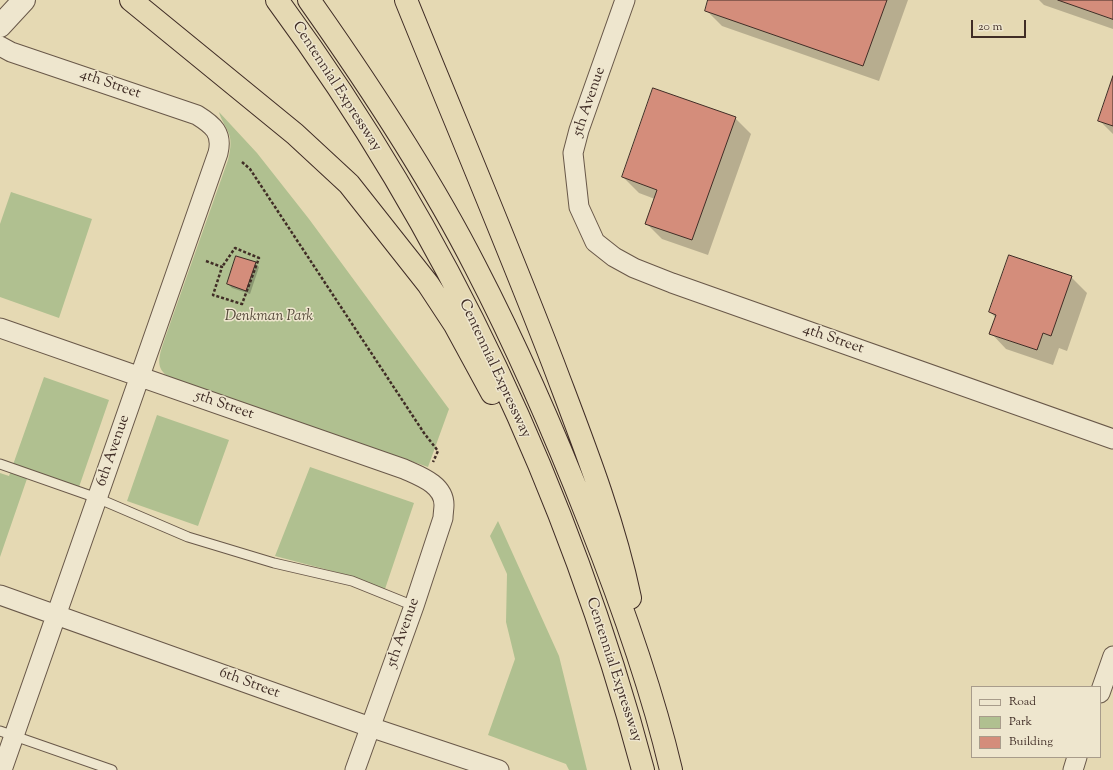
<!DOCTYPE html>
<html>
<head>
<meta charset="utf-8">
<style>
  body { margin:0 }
  #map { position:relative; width:1113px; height:770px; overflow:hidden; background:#e5d9b3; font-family:"Sorts Mill Goudy",serif }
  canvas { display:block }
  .legend { position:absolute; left:971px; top:686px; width:130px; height:72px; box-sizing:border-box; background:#eee6ce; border:1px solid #a89c8b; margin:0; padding:5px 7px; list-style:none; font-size:12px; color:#402d26 }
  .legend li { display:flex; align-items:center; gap:8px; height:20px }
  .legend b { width:20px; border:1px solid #a89c8b }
  .scale { position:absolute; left:971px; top:20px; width:55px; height:18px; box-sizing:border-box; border:2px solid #402d26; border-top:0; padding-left:5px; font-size:12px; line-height:14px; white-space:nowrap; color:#402d26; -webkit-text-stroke:3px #eee6ce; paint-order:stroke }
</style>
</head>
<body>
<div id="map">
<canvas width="1113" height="770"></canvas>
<ul class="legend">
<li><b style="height:5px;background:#eee6ce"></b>Road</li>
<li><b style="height:11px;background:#b0c090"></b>Park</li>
<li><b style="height:11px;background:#d48d7b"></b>Building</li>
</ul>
<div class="scale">20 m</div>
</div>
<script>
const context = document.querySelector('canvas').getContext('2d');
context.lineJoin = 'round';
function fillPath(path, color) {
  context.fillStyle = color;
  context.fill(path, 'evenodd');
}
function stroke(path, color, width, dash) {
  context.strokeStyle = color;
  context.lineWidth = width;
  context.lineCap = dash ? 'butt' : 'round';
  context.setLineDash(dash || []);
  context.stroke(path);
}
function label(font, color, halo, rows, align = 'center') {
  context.font = font + ' "Sorts Mill Goudy",serif';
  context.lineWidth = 3;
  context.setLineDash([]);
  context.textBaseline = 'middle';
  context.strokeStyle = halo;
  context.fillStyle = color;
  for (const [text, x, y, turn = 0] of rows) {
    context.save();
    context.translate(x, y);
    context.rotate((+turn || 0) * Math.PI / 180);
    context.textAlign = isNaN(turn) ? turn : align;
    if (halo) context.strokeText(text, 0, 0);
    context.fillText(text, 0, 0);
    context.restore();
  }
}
const green = new Path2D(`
  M219,112L257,153L309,219L449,409L428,467L177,381C172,378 166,376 163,372C155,363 162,348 165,338L228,160C230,152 232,142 229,134C226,126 221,120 219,112Z
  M11,192L92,219L59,318L0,297V224Z
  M44,377L109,400L79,487L30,470L0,557V473L9,476Z
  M157,415L229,440L198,526L127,501Z
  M310,467L414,503L385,589L351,576L275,556Z
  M498,521L559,656L587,770H569L566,764L488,735L515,659L506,622L507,574L490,536Z`);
const shadow = new Path2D(`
  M709,0H908L879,81L722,26L706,10Z
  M1039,0H1113V29L1044,5Z
  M1113,79V134L1099,120Z
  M735,118L751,134L708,255L662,239L646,223L655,199L639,193L623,177Z
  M255,263L259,267L250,294L232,288L228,284Z
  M1071,277L1087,293L1067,351L1059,348L1053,365L1006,349L991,333L996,318L990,312Z`);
const building = new Path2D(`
  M708,0H887L863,66L705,11Z
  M1058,0H1113V19Z
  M1113,76V126L1098,121Z
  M653,88L736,117L692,240L645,224L657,190L622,177Z
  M1009,255L1072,276L1051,336L1043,333L1037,350L989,334L996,315L989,312Z
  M236,256L256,262L246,291L227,284Z`);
const path = new Path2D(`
  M242,162L250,169L424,433L438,451L433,462
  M206,261L222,267L213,295L242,304L259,258L235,248L222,267`);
const service = new Path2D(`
  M0,464L97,498L188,537L274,563L352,581L414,606
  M0,731L112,770`);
const minor = new Path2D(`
  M625,0L579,130L573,153L579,207L595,242L614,257L634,268L672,283L1113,439
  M0,46L11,52L197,115C213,125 223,133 218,153L2,770
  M0,328L404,469C419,476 444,484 444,505C444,509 443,514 443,518L414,606L355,770
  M0,595L370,727L499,770
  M1100,693L1113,656
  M1073,770L1077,757`);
const tertiary = new Path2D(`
  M0,26L24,0`);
const motorway = new Path2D(`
  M131,0L295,134L349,184L428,284L455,325L492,393
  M277,0C446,229 570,495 643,770
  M309,0C369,85 428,174 475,266C518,349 555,434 589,521C621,602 651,685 671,770
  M406,0C455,121 506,241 553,363C582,440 613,517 630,598`);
const streetNames = [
  ["4th Street",110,85,19],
  ["Centennial Expressway",336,87,57],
  ["5th Avenue",590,102,-71],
  ["4th Street",833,340,19],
  ["Centennial Expressway",494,369,65],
  ["5th Street",224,406,19],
  ["6th Avenue",114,451,-71],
  ["5th Avenue",404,633,-71],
  ["Centennial Expressway",613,670,72],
  ["6th Street",249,684,20]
];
const parkNames = [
  ["Denkman Park",269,317]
];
fillPath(green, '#b0c090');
fillPath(shadow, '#0003');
fillPath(building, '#d48d7b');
stroke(building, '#402d26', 1);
stroke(service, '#695849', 11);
stroke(minor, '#695849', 21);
stroke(tertiary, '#695849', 24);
stroke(motorway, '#402d26', 24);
stroke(path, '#402d26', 2.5, [3, 2]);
stroke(service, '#eee6ce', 9);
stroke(minor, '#eee6ce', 19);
stroke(tertiary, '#eee6ce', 22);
stroke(motorway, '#e5d9b3', 22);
label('15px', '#402d26', '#eee6ce', streetNames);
label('italic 15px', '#564a3b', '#eee6ce', parkNames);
</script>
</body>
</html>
